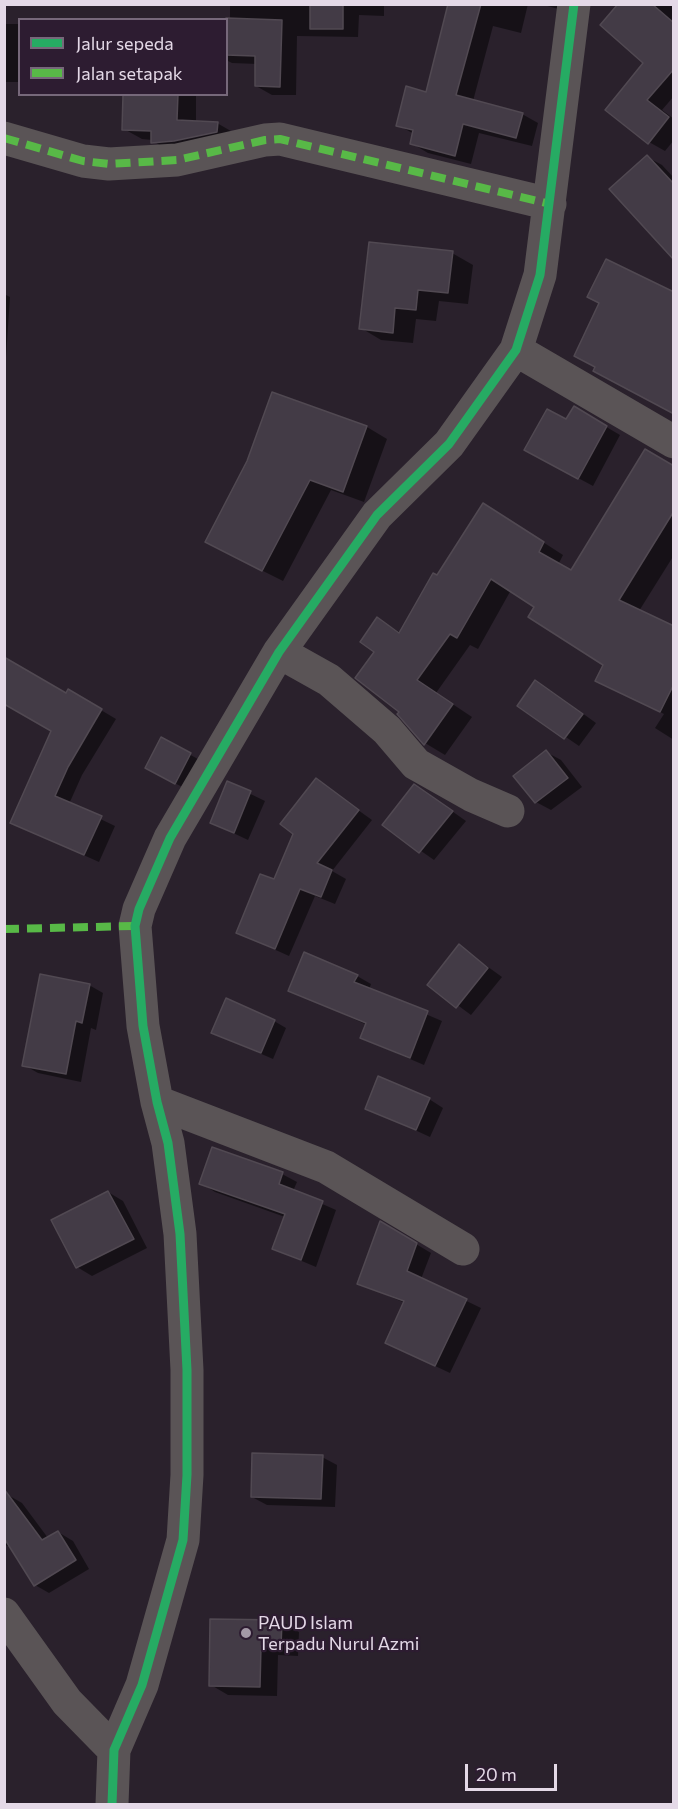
<!DOCTYPE html>
<html>
<head>
<meta charset="utf-8">
<style>
  body { margin:0 }
  #map { position:relative; width:678px; height:1809px; overflow:hidden; background:#2a212c; font-family:Commissioner,sans-serif }
  canvas { display:block }
  .frame { position:absolute; inset:0; border:6px solid #e4d9e7; pointer-events:none }
  .legend { position:absolute; left:18px; top:18px; width:210px; height:78px; box-sizing:border-box; background:#2d1c31; border:2px solid #76687a; margin:0; padding:8px 10px; list-style:none; font-size:18px; color:#e4d9e7 }
  .legend li { display:flex; align-items:center; gap:12px; height:30px }
  .legend b { width:30px; border:2px solid #76687a }
  .scale { position:absolute; left:465px; top:1764px; width:92px; height:27px; box-sizing:border-box; border:3px solid #e4d9e7; border-top:0; padding-left:8px; font-size:18px; line-height:21px; white-space:nowrap; color:#e4d9e7; -webkit-text-stroke:4px #2d1c31; paint-order:stroke }
</style>
</head>
<body>
<div id="map">
<canvas width="678" height="1809"></canvas>
<div class="frame"></div>
<ul class="legend">
<li><b style="height:8px;background:#26ab63"></b>Jalur sepeda</li>
<li><b style="height:8px;background:#58b947"></b>Jalan setapak</li>
</ul>
<div class="scale">20 m</div>
</div>
<script>
const context = document.querySelector('canvas').getContext('2d');
context.lineJoin = 'round';
function fillPath(path, color) {
  context.fillStyle = color;
  context.fill(path, 'evenodd');
}
function stroke(path, color, width, dash) {
  context.strokeStyle = color;
  context.lineWidth = width;
  context.lineCap = dash ? 'butt' : 'round';
  context.setLineDash(dash || []);
  context.stroke(path);
}
function label(font, color, halo, rows, align = 'center') {
  context.font = font + ' Commissioner,sans-serif';
  context.lineWidth = 4.5;
  context.setLineDash([]);
  context.textBaseline = 'middle';
  context.strokeStyle = halo;
  context.fillStyle = color;
  for (const [text, x, y, turn = 0] of rows) {
    context.save();
    context.translate(x, y);
    context.rotate((+turn || 0) * Math.PI / 180);
    context.textAlign = isNaN(turn) ? turn : align;
    if (halo) context.strokeText(text, 0, 0);
    context.fillText(text, 0, 0);
    context.restore();
  }
}
const shadow = new Path2D(`
  M230,4H384V16L359,15L358,37L297,36L296,95H272L256,86L257,64L232,63L226,60V20H230Z
  M449,4H528L521,33L493,26L473,101L522,114L538,123L532,146L479,133L471,164L428,153L411,143L414,134L398,125L427,93Z
  M540,4H564L562,10Z
  M620,4H674V96L662,110L674,119V140L665,151L649,142L645,62Z
  M4,24H20V82H4Z
  M124,94H196V122L217,123L236,134L171,153L152,140L142,139L124,129Z
  M647,157L662,165L674,178V252Z
  M452,253L473,265L468,304L439,301L436,321L416,319L413,343L381,340L361,328Z
  M4,294L10,297L6,357H4Z
  M273,394L367,427L387,439L364,502L331,490L283,581L227,553L249,461Z
  M574,408L620,435L593,486L541,458Z
  M674,467V555L639,611L674,627V740L655,728L664,714L597,681L605,664L537,607L511,590L478,649L470,645L436,693L472,717L445,755L425,743L401,711L376,651L378,619L401,633L438,577L504,517L563,555L558,565L572,572Z
  M550,690L596,723L579,746L519,705Z
  M69,691L116,719L82,775L69,804L115,826L99,862L12,823Z
  M162,739L205,763L190,791L161,776Z
  M546,752L561,760L582,787L551,810L536,802L515,776Z
  M316,780L372,820L332,871L346,879L335,904L315,896L289,956L238,933L274,881Z
  M228,783L265,801L248,840L212,823Z
  M429,795L466,821L434,860L384,825Z
  M459,946L502,977L471,1015L429,984Z
  M357,976L371,984L369,990L442,1021L424,1065L361,1038L367,1025L290,990Z
  M89,985L103,993L96,1030L91,1028L81,1082L38,1073L24,1065Z
  M274,1021L286,1028L273,1059L213,1033Z
  M429,1099L443,1108L430,1137L367,1108Z
  M213,1149L282,1174L297,1182L293,1191L336,1210L316,1267L273,1249L285,1217L215,1192L201,1183Z
  M108,1192L123,1201L147,1248L92,1276L77,1267Z
  M381,1223L431,1253L421,1279L481,1308L450,1373L401,1350L405,1303L358,1283Z
  M322,1457L337,1465L335,1507L267,1505L252,1497Z
  M8,1495L22,1503L48,1538L58,1532L73,1541L89,1569L49,1593L35,1585L12,1547L4,1545V1497Z
  M281,1621L299,1632L298,1656L278,1655L277,1696L228,1695L211,1685Z`);
const building = new Path2D(`
  M310,4H343V29H310Z
  M448,4H481L456,95L523,113L516,138L463,124L455,156L410,144L413,130L396,126L406,86L426,92Z
  M618,4H652L674,23V69L647,100L669,117L648,144L605,110L643,63L600,25Z
  M226,18L282,20L280,87L255,86V56L226,55Z
  M123,94H178L177,120L218,122L217,132L174,141L151,143V131L122,130Z
  M647,155L674,184V260L609,189Z
  M369,242L453,251L448,293L418,290L416,310L395,308L393,333L359,329Z
  M606,259L674,292V414L593,371L595,367L574,356L599,303L587,297Z
  M272,392L367,426L343,492L310,480L262,571L205,542L247,461Z
  M574,406L607,426L578,479L524,450L547,409L566,419Z
  M645,449L674,466V511L619,600L674,626V684L660,712L595,681L603,665L528,617L534,607L491,579L457,638L450,634L417,680L453,704L424,745L397,714L399,712L355,678L374,652L360,642L377,617L399,633L433,573L437,575L483,503L544,542L539,552L571,570Z
  M4,657L66,693L68,689L102,709L68,767L55,796L102,816L84,855L10,823L51,731L4,704Z
  M535,680L583,714L564,739L517,706Z
  M161,737L191,753L175,784L145,768Z
  M546,750L568,778L535,803L513,776Z
  M316,778L359,810L317,863L332,870L321,897L300,889L275,949L236,933L260,874L274,879L293,834L280,824Z
  M227,781L251,791L234,833L210,823Z
  M414,784L453,811L419,853L382,825Z
  M459,944L488,968L456,1008L427,985Z
  M304,952L358,975L354,982L428,1011L410,1058L360,1038L366,1023L288,991Z
  M40,974L90,984L82,1023L76,1021L66,1074L22,1066Z
  M226,998L275,1020L261,1053L211,1033Z
  M378,1076L430,1098L416,1130L365,1109Z
  M212,1147L283,1172L279,1184L323,1201L301,1260L272,1249L285,1214L199,1184Z
  M108,1191L134,1239L76,1268L51,1220Z
  M380,1221L417,1243L407,1271L467,1299L435,1366L385,1343L404,1301L357,1284Z
  M252,1453L323,1455L321,1499L251,1497Z
  M4,1489L42,1540L58,1531L76,1560L34,1586L4,1538Z
  M210,1619L282,1620L281,1647L261,1646L260,1687L209,1686Z`);
const minor = new Path2D(`
  M4,138L83,161L109,164L177,160L265,140L280,139L550,204
  M516,350L674,442
  M279,652L329,680L387,730L416,764L471,795L508,811
  M157,1102L326,1167L463,1249
  M4,1614L67,1702L114,1750
  M112,1804L114,1750L142,1685L183,1540L187,1475V1370L180,1234L168,1143L157,1102L143,1026L135,926L139,909L170,838L279,652L377,515L449,444L516,350L540,275L574,4`);
const quiet = new Path2D(`
  M4,138L83,161L109,164L177,160L265,140L280,139L550,204
  M4,929L135,926`);
const cycleway = new Path2D(`
  M112,1804L114,1750L142,1685L183,1540L187,1475V1370L180,1234L168,1143L157,1102L143,1026L135,926L139,909L170,838L279,652L377,515L449,444L516,350L540,275L574,4`);
const markers = [
  [246,1633,6,"#a399a6"]
];
const poiNames = [
  ["PAUD Islam",258,1623],
  ["Terpadu Nurul Azmi",258,1644]
];
fillPath(shadow, '#0007');
fillPath(building, '#433b46');
stroke(building, '#514952', 1.5);
stroke(minor, '#5a5456', 33);
stroke(quiet, '#58b947', 8, [15, 8]);
stroke(cycleway, '#26ab63', 9);
for (const [x, y, r, color] of markers) {
  const dot = new Path2D();
  dot.arc(x, y, r, 0, 2 * Math.PI);
  context.fillStyle = color;
  context.fill(dot);
  stroke(dot, '#2d1c31', 2);
}
label('18px', '#e4d9e7', '#2d1c31', poiNames, 'left');
</script>
</body>
</html>
